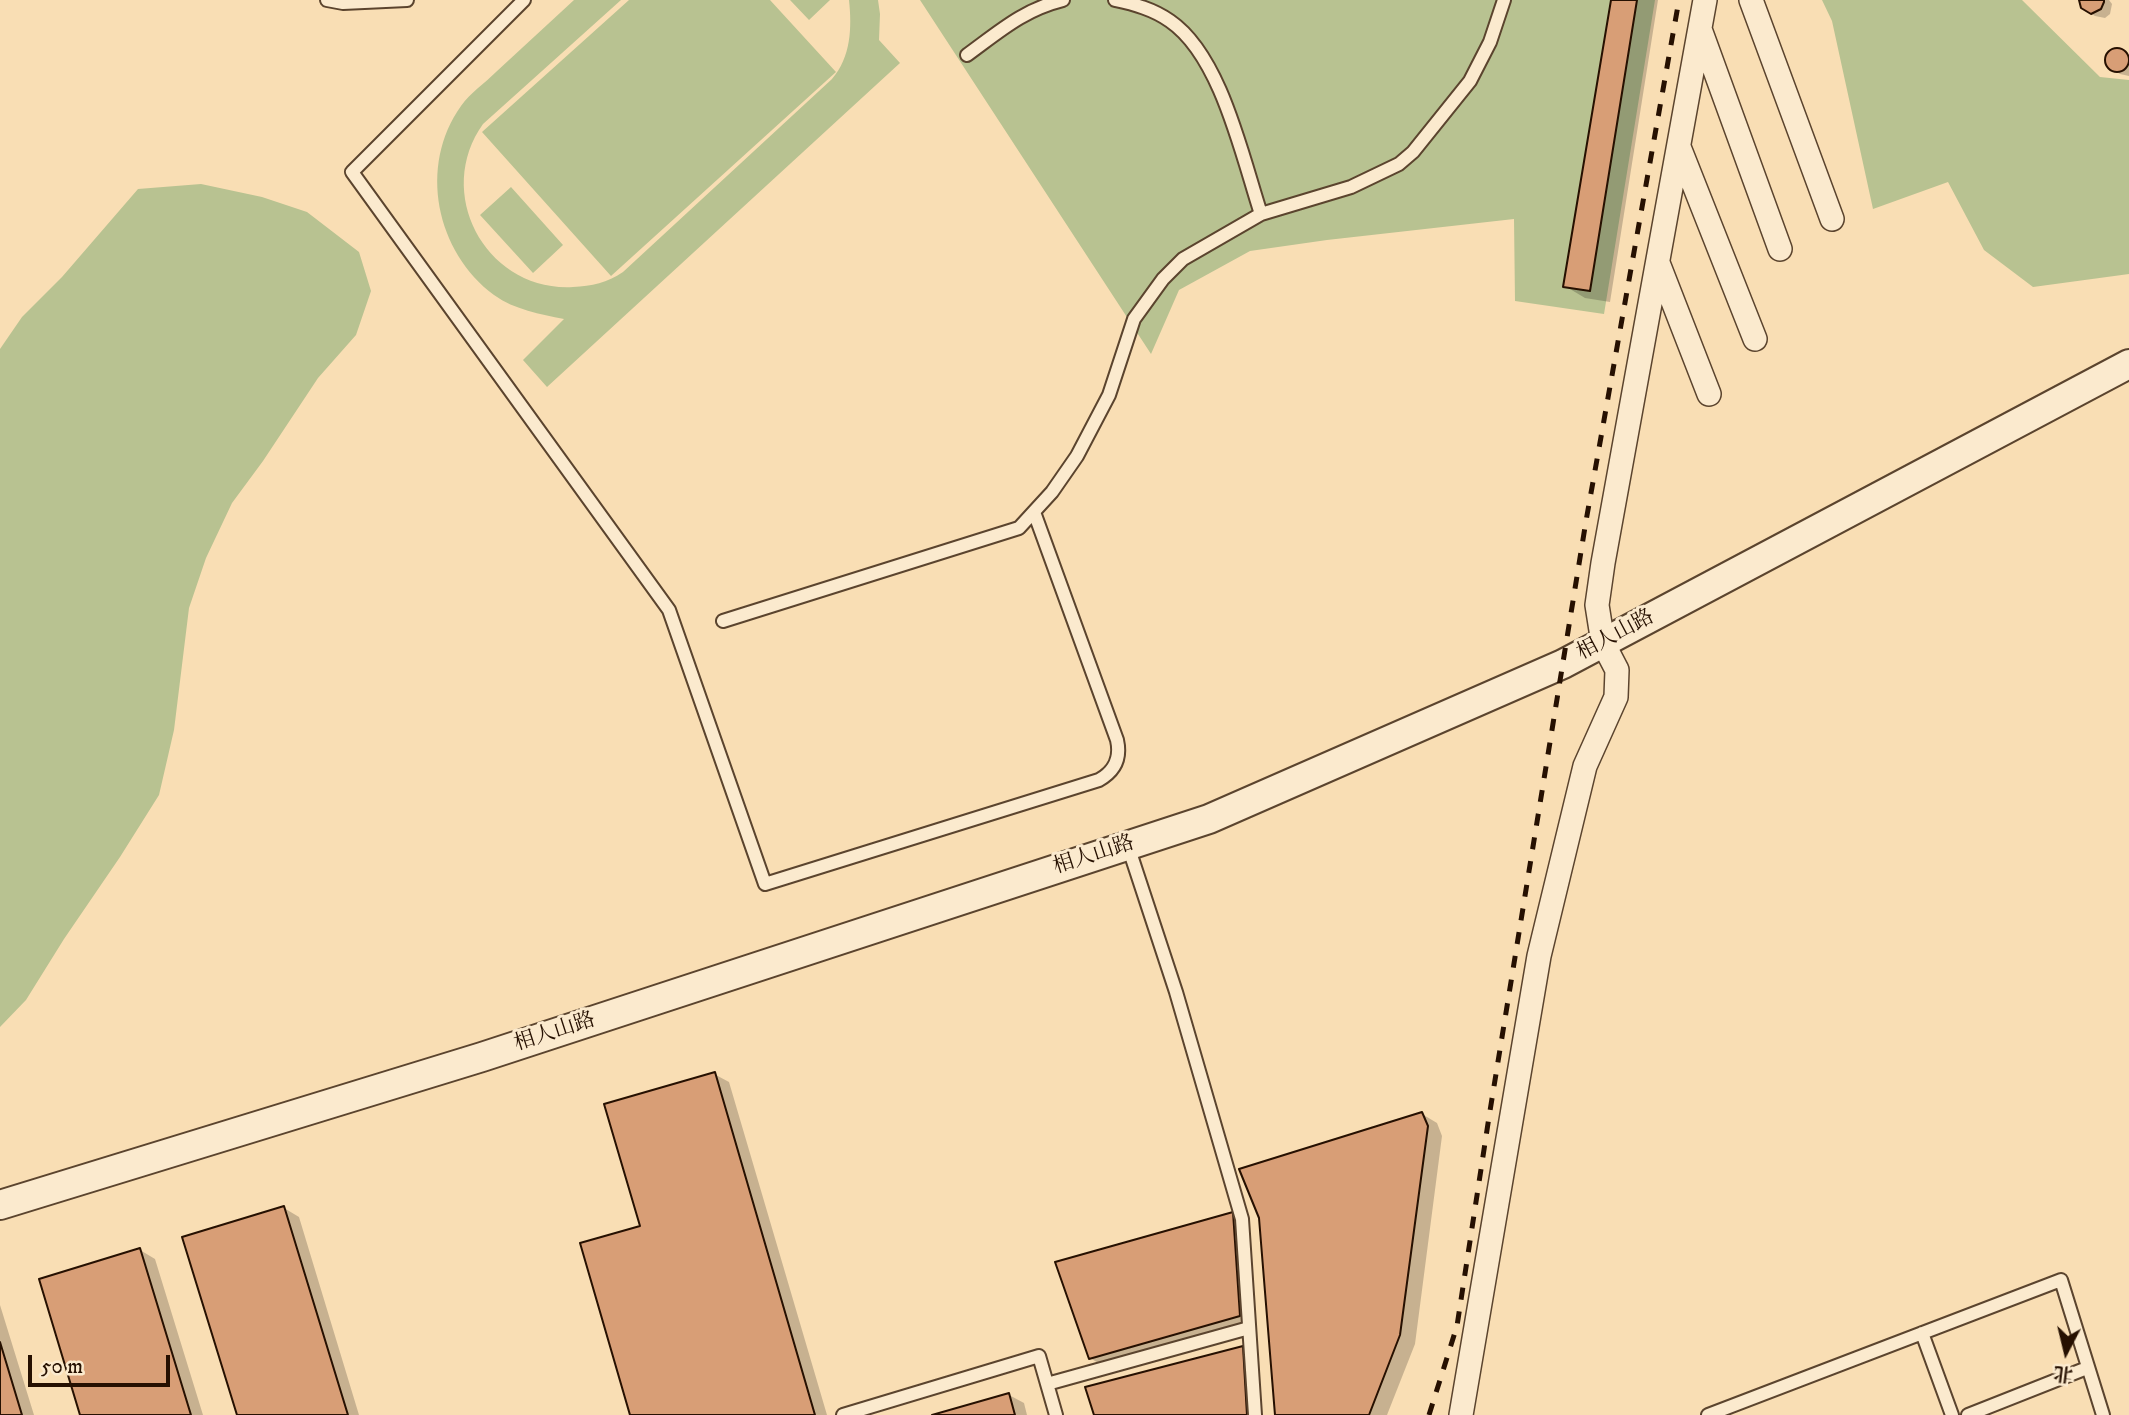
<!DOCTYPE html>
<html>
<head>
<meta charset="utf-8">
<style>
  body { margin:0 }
  #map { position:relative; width:2129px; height:1415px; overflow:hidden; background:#f9deb4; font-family:"IM FELL DW Pica","Noto Serif SC",serif }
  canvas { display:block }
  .north { position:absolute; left:2031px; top:1317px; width:70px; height:70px; -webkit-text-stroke:5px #fbeace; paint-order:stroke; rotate:187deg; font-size:19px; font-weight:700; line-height:28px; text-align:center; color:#261001 }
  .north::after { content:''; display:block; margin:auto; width:24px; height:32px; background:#261001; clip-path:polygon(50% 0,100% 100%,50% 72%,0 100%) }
  .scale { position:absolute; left:28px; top:1355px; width:142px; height:32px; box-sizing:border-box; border:4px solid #261001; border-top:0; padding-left:9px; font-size:21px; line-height:24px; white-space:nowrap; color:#261001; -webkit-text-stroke:5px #fbeace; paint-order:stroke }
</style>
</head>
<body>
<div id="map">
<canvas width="2129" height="1415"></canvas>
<div class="north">北</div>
<div class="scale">50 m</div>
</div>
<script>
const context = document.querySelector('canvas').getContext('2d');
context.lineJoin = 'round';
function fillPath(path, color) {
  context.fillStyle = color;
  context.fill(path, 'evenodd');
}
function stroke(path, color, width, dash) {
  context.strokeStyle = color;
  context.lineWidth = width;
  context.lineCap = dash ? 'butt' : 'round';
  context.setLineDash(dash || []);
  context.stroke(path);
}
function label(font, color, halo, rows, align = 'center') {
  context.font = font + ' "IM FELL DW Pica","Noto Serif SC",serif';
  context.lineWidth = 6;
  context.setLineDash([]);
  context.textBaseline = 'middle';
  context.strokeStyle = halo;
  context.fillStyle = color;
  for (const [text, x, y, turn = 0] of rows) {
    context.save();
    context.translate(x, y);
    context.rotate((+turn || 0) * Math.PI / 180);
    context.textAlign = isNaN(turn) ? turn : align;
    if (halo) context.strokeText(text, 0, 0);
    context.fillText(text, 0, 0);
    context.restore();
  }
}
const green = new Path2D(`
  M574,0H621L483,124C433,194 487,292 573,287C592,286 607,283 623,272L832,79C851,57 852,28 849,0H878L880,14L879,40L900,63L547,387L523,360L564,319C540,314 515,310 494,295C436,252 418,166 461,106C470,93 485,83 496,72C522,48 548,24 574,0Z
  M629,0H770L836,72L611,276L482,132Z
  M790,0H830L809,20Z
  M920,0H1655L1604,314L1515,301L1514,219L1327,240L1250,251L1179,290L1151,354Z
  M1822,0H2022L2100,77L2129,80V274L2033,287L1984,250L1948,182L1873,209L1832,21Z
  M201,184L262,197L307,212L359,252L371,291L356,335L318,378L263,461L232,503L206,558L189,608L174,730L159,795L120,857L64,939L26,1000L0,1027V349L22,317L62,277L138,189Z
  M511,187L563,245L533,273L480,215Z`);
const shadow = new Path2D(`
  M1613,0H1658L1610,302L1585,298L1565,286Z
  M2081,0H2109L2112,4L2110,14L2105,18L2095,16L2085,10Z
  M2113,50H2120L2129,55V76L2120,74L2110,68L2106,62L2107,55Z
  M714,1074L729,1082L827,1415H632L642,1227Z
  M1422,1114L1437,1123L1442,1136L1415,1344L1387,1415H1276Z
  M284,1208L299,1217L359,1415H239Z
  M1232,1214L1247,1222L1254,1324L1105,1367L1090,1358Z
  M140,1250L155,1259L203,1415H82Z
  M0,1305L34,1415H0Z
  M1243,1348L1257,1356L1261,1415H1096Z
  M1009,1395L1024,1403L1027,1415H938Z`);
const building = new Path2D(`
  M1611,0H1637L1590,291L1563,287Z
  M2079,0H2104V2L2101,9L2091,14L2081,8Z
  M2105 60a12 12 0 1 1 24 0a12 12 0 1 1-24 0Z
  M715,1072L815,1415H630L580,1243L640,1226L604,1104Z
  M1422,1112L1428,1126L1400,1335L1369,1415H1275L1259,1218L1239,1169Z
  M284,1206L348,1415H237L182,1237Z
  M1233,1212L1240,1316L1089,1359L1055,1262Z
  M140,1248L191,1415H80L39,1279Z
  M0,1342L22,1415H0Z
  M1243,1346L1247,1415H1094L1085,1387Z
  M1009,1393L1015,1415H932Z`);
const service = new Path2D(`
  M327,0L343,3L407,0
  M524,0L352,172L669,610L765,884L1099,780C1115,771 1121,758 1117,740L1034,512
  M1115,0C1134,4 1153,9 1170,21C1221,56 1242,156 1261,214
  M967,55C1000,31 1023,10 1063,0
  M723,621L1019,528L1052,492L1077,456L1109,395L1134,319L1163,279L1183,259L1261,214L1351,187L1399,164L1413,152L1470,81L1490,42L1504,0
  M1128,846L1176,992L1242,1219L1255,1415
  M1922,1333L1952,1415
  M1047,1384L1249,1328
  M843,1415L1039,1356L1056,1415
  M1708,1415L2061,1280L2103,1415
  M1968,1415L2087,1368`);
const minor = new Path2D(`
  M1751,0L1832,219
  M1701,32L1780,249
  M1679,147L1755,339
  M1658,263L1709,394
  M1461,1415L1539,956L1585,766L1616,697L1617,670L1603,643L1597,605L1603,563L1705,0`);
const tertiary = new Path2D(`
  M0,1205L482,1057L1209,819L1563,664L2129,364`);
const rail = new Path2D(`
  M1429,1415L1457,1326L1489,1117L1586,521L1679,0`);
const streetNames = [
  ["相人山路",1616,636,-28],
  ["相人山路",1094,856,-18],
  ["相人山路",555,1033,-18]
];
fillPath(green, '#b8c291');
fillPath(shadow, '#0003');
fillPath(building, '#d89e76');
stroke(building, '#261001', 2);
stroke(service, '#5b442e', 16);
stroke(minor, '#5b442e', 26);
stroke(tertiary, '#5b442e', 32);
stroke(service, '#fbeace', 12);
stroke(minor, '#fbeace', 23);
stroke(tertiary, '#fbeace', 28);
stroke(rail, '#261001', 5, [12, 12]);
label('21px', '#261001', '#fbeace', streetNames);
</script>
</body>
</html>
